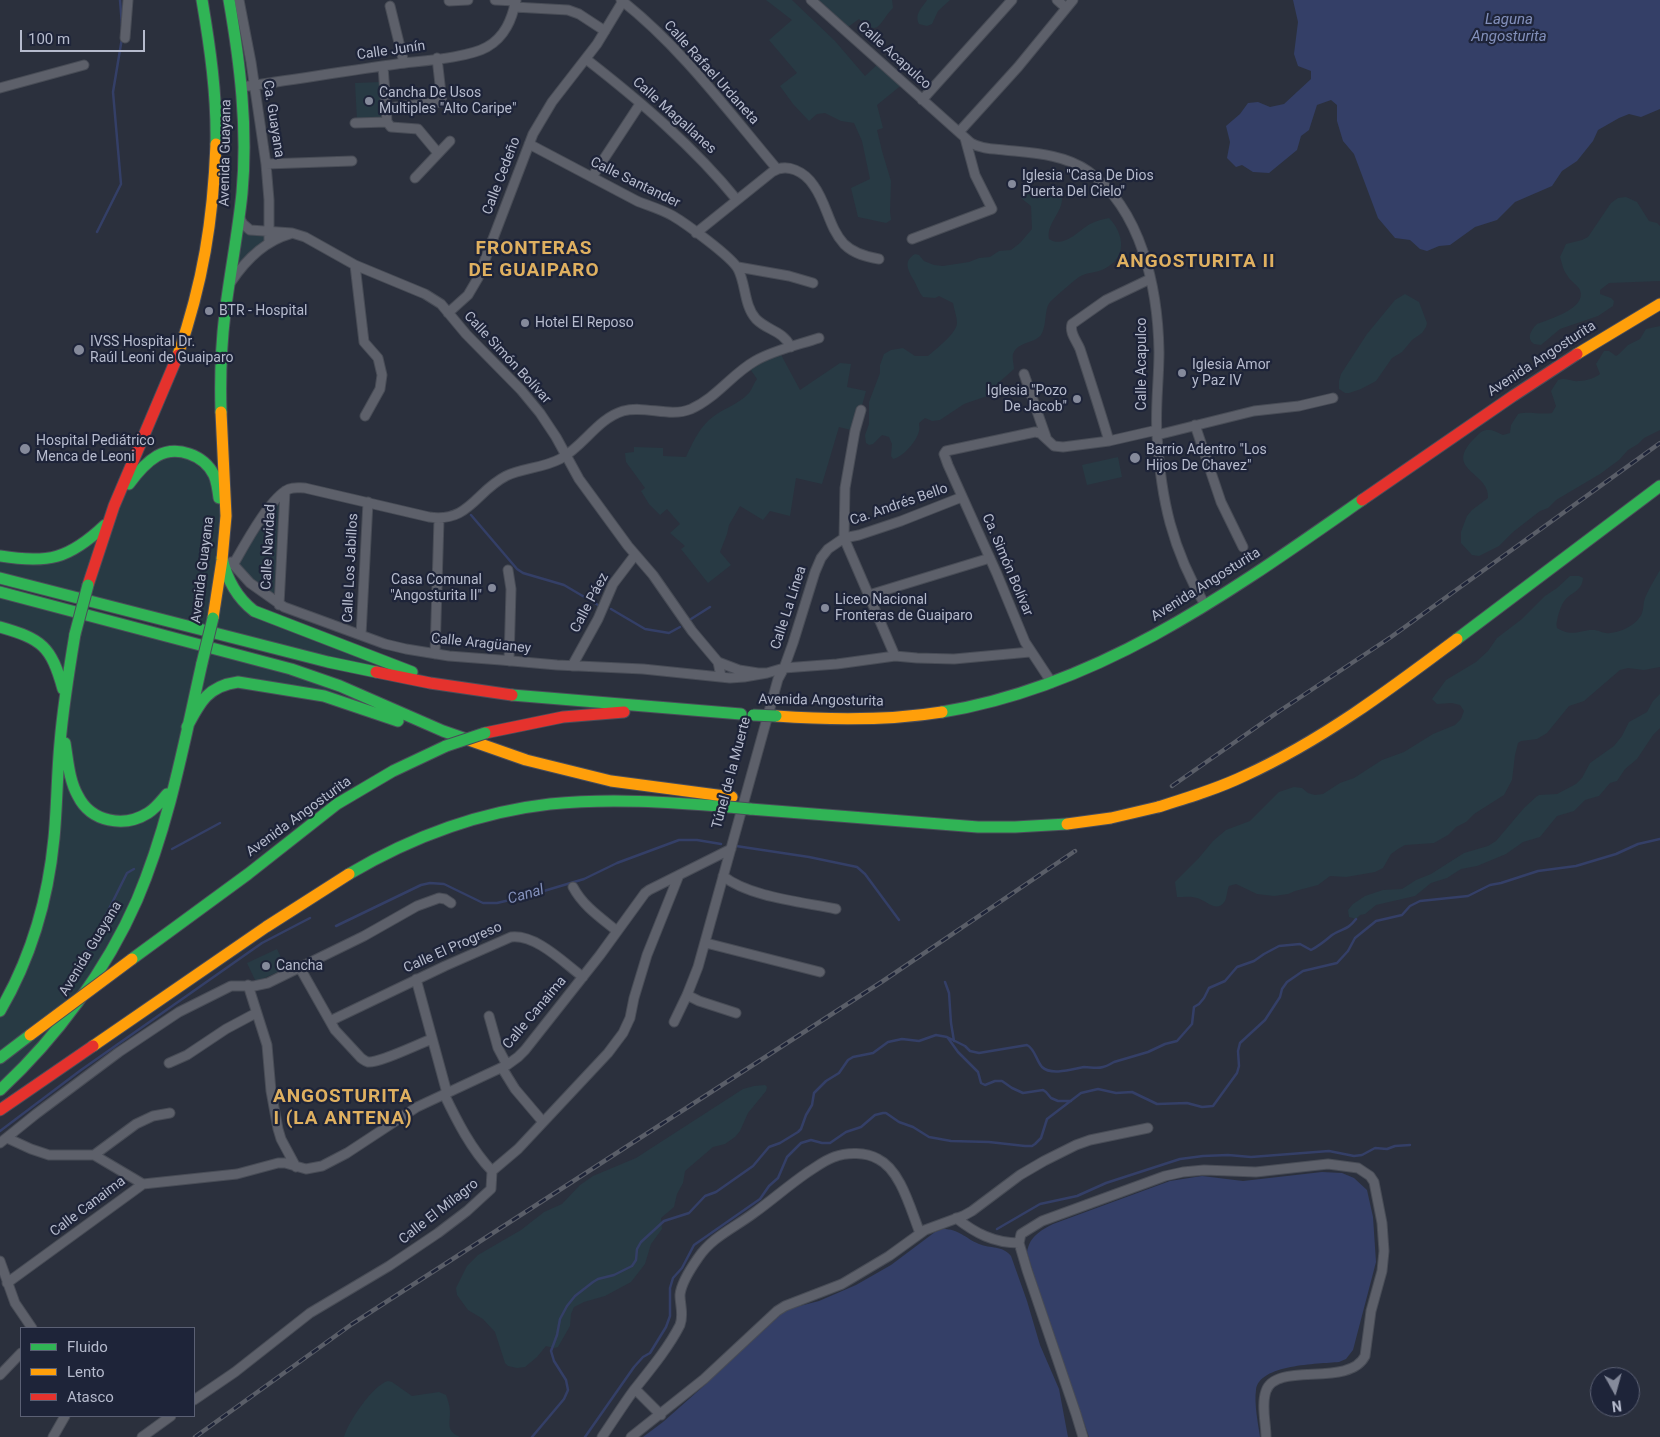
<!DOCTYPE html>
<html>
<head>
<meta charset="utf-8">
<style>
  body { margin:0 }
  #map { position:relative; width:1660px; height:1437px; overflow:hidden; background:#2b303d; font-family:Roboto,sans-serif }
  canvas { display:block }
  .legend { position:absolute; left:20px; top:1327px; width:175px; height:90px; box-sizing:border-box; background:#1e2439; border:1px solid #5b6074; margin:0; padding:6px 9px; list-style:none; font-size:15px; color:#b6bbcd }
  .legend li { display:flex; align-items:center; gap:10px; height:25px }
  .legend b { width:25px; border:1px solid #5b6074 }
  .north { position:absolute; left:1590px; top:1367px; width:50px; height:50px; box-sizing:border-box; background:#1e2439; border:1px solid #5b6074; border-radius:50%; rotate:173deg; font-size:14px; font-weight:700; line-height:20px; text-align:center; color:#b6bbcd }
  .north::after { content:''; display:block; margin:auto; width:18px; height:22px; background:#858a9b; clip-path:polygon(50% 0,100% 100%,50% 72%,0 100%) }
  .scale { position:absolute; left:20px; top:30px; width:125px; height:22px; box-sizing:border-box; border:2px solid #b6bbcd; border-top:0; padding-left:6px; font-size:15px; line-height:18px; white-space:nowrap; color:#b6bbcd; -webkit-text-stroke:4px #1e2439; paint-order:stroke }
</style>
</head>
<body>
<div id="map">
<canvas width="1660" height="1437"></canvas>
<ul class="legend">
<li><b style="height:6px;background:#30b455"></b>Fluido</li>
<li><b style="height:6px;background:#ff9f0a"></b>Lento</li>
<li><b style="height:6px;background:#e5322d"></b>Atasco</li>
</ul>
<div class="north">N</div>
<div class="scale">100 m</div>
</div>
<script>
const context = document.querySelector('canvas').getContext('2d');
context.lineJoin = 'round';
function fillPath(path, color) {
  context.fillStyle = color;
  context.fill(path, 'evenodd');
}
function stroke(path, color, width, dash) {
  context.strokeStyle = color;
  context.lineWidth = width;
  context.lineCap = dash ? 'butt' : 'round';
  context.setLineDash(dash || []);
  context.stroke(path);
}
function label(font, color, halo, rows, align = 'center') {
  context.font = font + ' Roboto,sans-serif';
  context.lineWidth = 4.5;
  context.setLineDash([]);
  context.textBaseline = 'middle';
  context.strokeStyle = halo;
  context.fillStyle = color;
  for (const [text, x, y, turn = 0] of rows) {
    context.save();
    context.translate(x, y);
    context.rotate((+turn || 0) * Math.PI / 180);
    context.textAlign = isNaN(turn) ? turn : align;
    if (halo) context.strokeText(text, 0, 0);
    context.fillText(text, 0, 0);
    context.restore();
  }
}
const green = new Path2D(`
  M766,0H792L835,41L865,76L880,62L904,83L877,105L883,128L877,130L882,151L891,181L890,212L891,220L886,223L858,217L851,188L870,179L862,141L854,123L841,121L825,113L817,114L809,121L793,104L780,86L797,73L769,40L792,20Z
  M819,0H892L893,8C878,23 880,38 859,19L848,27Z
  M927,0H950L938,11L932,24L927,26L919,24C914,14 922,8 927,0Z
  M381,82L383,119L357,120L355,83Z
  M1024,192H1031L1045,198L1059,195L1062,197C1063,213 1046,223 1049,239C1064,249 1079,230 1090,224C1096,221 1103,219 1109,218C1125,235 1127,258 1104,269C1097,273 1086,272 1079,277C1071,283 1056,296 1050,302C1044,309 1047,326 1041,335C1034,344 1018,341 1013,354C1012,358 1014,365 1014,369L996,385L990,395L964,404L940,420L932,421L925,418L919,423C919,425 920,429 919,431C917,441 903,457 893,459L891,456L892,444L889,437L882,435L873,444L869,445L866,443L865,435L869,424V402L880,373V365L884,354L891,350L903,348L915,356H928C935,350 957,333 957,323C957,317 954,309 953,303L939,296L935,298L923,297C918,291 917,285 913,279C908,270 903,261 915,254L919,255L924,261L934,265L943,266L969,262L979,258L990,257L999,251L1011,250L1020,243L1032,229L1031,206L1021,198V195Z
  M1626,197L1637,202L1649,221L1657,223L1660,226V281L1609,283L1600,290V294L1611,298L1614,301L1613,306L1598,316L1560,329L1541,345L1534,344C1526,338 1531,330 1537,324C1549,319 1587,309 1580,290C1578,285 1570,281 1567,275C1563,270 1562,263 1560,257L1566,244L1582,240L1588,237L1611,203L1618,198Z
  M243,224L280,232L271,244L237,275Z
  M1405,294L1419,302L1427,323L1426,327L1422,333L1412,340L1402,352L1392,358L1376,381L1361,389L1349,393H1345L1339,389V381L1341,374L1367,334L1395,300Z
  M1660,326V430L1644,438L1638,444L1628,450L1619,460L1600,474L1556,500L1548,508L1540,511L1513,532L1499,546L1479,556L1472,555L1461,543V532L1467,516L1472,510L1488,498C1490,473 1447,471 1470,443C1474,439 1477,435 1481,432C1489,427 1495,431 1503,435L1510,433L1511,425L1518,414C1529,411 1540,415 1552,413L1556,406L1551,391L1558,380C1566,377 1571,382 1579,381C1586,381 1595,378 1600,374L1596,364L1604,351H1609L1616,356L1619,354L1628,345L1640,339L1646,329Z
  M779,351L800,390L840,363L851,364L847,387L866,391L855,431L839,427L822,484L796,478L790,516L770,511L763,520L740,506L729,525L727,534L720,552L731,565L708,583L681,549L685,546L670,533L680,524L667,509L660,515L649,504L641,491L645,488L626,462L625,453L634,452V447L663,448V456L686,457C692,444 698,430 709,420C721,409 738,405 749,393C752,389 754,383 757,379L748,366Z
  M178,451L215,479L233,591L283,623L461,688L0,578V556L25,560L89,540L135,474Z
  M1118,457L1122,477L1087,485L1082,465Z
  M283,493L279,605L233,565Z
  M1660,570V667L1644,670L1628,668L1620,670L1584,701L1569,706L1547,733L1537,739L1521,741L1518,743L1515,755L1512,780L1504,795L1474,814L1466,822L1456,827L1448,835L1434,843L1405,845L1398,849L1391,854L1383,868L1375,872L1346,877L1330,876L1318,885L1295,891L1288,894L1274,896L1257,894L1236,884L1229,886C1227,890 1227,897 1225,901C1217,914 1206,900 1197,898C1191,896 1184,897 1177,897L1175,882L1198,859L1213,841L1226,830L1250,821L1279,792L1294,787L1302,788L1308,793L1315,795L1323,794L1340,783L1354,778L1382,760L1404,752L1433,734L1455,725L1461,719L1464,711L1460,705L1452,703L1437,704L1432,699L1446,680L1476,662L1488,651L1497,638L1522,619L1545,596L1557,588L1570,576H1579L1583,578C1582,591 1572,592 1565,600C1561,605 1560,610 1558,616C1557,621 1556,623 1557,628C1573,638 1580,629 1595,630C1601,631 1604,634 1610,633C1622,632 1638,624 1642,613C1644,608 1643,603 1645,598C1649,588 1655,579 1660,570Z
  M0,592L265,661L416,727L324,696L227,689L197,711L159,835L97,973L0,1090V1011L43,904L64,696L53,658L0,627Z
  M1660,694V728L1653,735L1637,759L1625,769L1617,781L1610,783L1599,796L1585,800L1574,811L1557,816L1540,837L1523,842L1506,854L1477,866L1461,869L1447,878L1431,883L1415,896L1376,905L1365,914L1360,915L1356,919L1349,917L1348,910L1353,904L1365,896L1383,890L1402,889L1416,880L1431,874L1464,853L1488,846L1496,841L1524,808L1536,797L1539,795L1557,794L1576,784L1582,778L1590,763L1614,746L1622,736L1629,722L1647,712L1653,701Z
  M277,949L286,968L256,982L247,963Z
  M765,1085L767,1087L766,1091L748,1113L740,1131L735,1137L725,1144L713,1147L685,1171L683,1183L677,1194L674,1207L661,1218L662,1229L651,1244L645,1264L631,1282L605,1296L584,1302L574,1307L571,1314L570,1326L558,1347L554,1348L546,1346L537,1357L525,1367L517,1368L508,1366L505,1363L495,1332L483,1319L468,1310L457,1295L456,1288L467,1266L478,1255L521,1230L544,1212L562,1204L580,1185L593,1176L636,1158L743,1089L754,1086Z
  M388,1381L392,1382L412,1396L439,1392L446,1395C448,1401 450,1406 450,1412C450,1424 446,1431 460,1437H344C348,1422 373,1385 388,1381Z`);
const water = new Path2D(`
  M1293,0H1660V109L1641,117L1629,114L1619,118L1598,130L1593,141L1577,161L1562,171L1552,186L1515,202L1497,220L1475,227L1450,245L1439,246L1427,251L1420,249L1410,240L1395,238L1378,218L1354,154L1343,141L1337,121V105L1331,100L1317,105L1309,130L1301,136L1297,150L1269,173L1253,172L1242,165L1236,167L1227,158L1230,142L1226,126L1240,114L1248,103L1258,102L1270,107L1284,104L1311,79V71L1298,66L1294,54L1298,22Z
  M1322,1172L1342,1173L1354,1178L1367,1190L1373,1217L1376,1262L1353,1350L1346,1359L1339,1362C1318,1364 1259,1364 1256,1390C1254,1403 1258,1424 1260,1437H1089C1068,1375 1045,1314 1027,1252C1030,1236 1040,1231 1053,1224L1170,1181L1202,1176L1243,1181Z
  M943,1229C959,1229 965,1238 979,1244C991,1249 1002,1245 1011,1256L1027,1301L1040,1345L1059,1389L1068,1437H643L663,1422L706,1384L738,1351L764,1330L782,1313L792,1308L819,1301L856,1285L891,1265L935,1232Z`);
const stream = new Path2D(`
  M120,0L122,25
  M97,232L121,184L113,92L122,38
  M471,515L517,569L523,573L564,585L598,605
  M611,609L645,629L669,633L680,627
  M691,619L710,607
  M736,846L809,857L857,867L865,874L899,920
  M172,849L220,823
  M336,926L421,885L430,883L444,884L483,903H497L527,896L584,879L617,863L679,840H697L721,844
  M75,977L127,873L134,869
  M945,982L949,993L951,1023L954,1041
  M948,1038L958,1052L978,1072L981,1083L985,1085L995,1081H1002L1012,1088L1023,1093L1043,1090L1046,1092L1051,1098L1058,1101H1071
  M0,1131L81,1070L262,943L310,918
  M997,1229L1040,1204L1077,1196L1106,1183L1180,1159L1203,1156L1228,1155L1251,1157L1329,1151L1354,1156L1362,1155L1375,1148L1387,1149L1395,1146L1410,1145
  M532,1437L564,1399L568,1390L566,1380L554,1361L551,1351L557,1335L560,1319L567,1306L575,1296L593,1282L598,1279L614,1275L632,1266L636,1260L637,1249L641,1242L664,1221L689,1213L705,1196L716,1192L753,1166L769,1147L780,1143L798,1132L801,1129L806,1115L812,1105L814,1093L826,1081L839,1073L848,1060L853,1057L873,1053L888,1042L902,1039L919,1041L936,1035L947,1037L965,1046L970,1051L979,1053L1027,1045C1035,1049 1036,1060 1042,1067C1051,1076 1073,1069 1084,1067C1090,1067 1097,1069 1103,1067C1108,1066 1110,1064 1114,1062L1148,1052L1165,1044L1177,1041L1192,1024L1194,1007L1199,1004L1204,998L1209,988L1225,981L1237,967L1254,961L1264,954L1279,946L1300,944L1311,950C1319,946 1325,941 1332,935C1342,928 1347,931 1356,919
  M585,1437L634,1367L643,1357L650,1353L666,1327L670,1316V1288L673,1278L682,1268L694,1245L760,1199L769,1186L778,1178L787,1157L801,1143L811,1140L822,1143H830L846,1132L861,1127L875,1115L883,1113H886L899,1122L913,1127L929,1137L951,1141L989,1142L1025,1146H1032L1035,1144L1041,1138L1047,1119L1081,1093L1098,1089L1116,1093L1132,1092L1157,1104L1187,1103L1202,1107L1213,1106L1237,1073L1239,1066L1238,1051L1240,1043L1265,1020L1280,997L1282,989L1287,982L1303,971L1337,963L1348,951L1355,938L1376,921L1402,915L1410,906L1420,901L1468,896L1490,885L1501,883L1538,871L1576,866L1616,854L1638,844L1660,839`);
const street = new Path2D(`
  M239,0L251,62L266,164L269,200V243
  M495,0L516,1
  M621,0C681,47 728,111 777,169
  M811,0L971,143C981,149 993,149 1004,150C1032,153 1064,154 1088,171C1142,210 1158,289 1159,352C1159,380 1155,408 1157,435C1161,500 1172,549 1205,605
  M1057,0L1066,8
  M449,1L468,0
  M390,6L404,63
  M514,7L568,10L579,14L605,31
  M125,38L128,0
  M586,59C640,101 694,147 737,200
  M383,66L387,122
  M241,87C293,80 345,71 397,64C419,61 468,58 487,47C505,37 512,19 516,0
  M0,88L84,65
  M922,100L1012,0
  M387,108L442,102L437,58
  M387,122L391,127L418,129L438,153
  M355,123L387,122
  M959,132L1018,67L1073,0
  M529,144L637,201C649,206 661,209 673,216C685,223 732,257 738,269C746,284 744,306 756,319C768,331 782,330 791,347
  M266,164L352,161
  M592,177L640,104
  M415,178L450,141
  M239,217L243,224L250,230L292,233L305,237L355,265L425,294L441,304L466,334L521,390L540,413L556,437L579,479L628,546L653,575L692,631L718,662L721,676
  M696,233L772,172C787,162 805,172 814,186C827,204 829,228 844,244C854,254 867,257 879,259
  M912,239L992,209L975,175L965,138
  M355,265L364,342L378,358L382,375L380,389L365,416
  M738,267L789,276L813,283
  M231,282C245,261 265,241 290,234
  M448,313L468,295L478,278L533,134L552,102L597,44L623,1
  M1024,374L1046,437
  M861,410L855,431L845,488L844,538L895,656
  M1195,425L1221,502L1243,547
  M1157,435L1254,411L1299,406L1333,398
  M1109,441C1100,410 1090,380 1080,349C1077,341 1069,333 1072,324L1106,300L1150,279
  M231,562L250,583L284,607L385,644L406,649L449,656L501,660L557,665L643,669L730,678L744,677L767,673
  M233,565C244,546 270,497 289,489C294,487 299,488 305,488L429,517C469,523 476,491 506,476C523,468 543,468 560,459C584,446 597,419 623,411C646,405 669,418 691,409C716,398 732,374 755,361C774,350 798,345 819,338
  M508,570L511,589L509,661
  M869,595L990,558
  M279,605L285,491
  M361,635L368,502
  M435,654L439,519
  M718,662L739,670L758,673H767L784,668L837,664L895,656L917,658L954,659L1030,652
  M572,666L598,619L613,584L635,555
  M1052,683L1025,642L997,574L948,465L944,454L946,451L1035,432L1040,433L1054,446L1063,447L1109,441L1157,430
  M723,876C749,897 803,902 836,909
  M573,887C583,906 601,918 617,931
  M706,943L820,972
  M300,968L335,1030L361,1058C364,1060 365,1061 368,1062C380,1063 418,1044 432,1039
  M416,979L447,1093
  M248,985L267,1045L271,1091L278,1129L281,1139L296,1167
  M687,995L699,1001L736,1013
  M489,1016L498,1048L507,1065
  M330,1021L445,966L511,937C536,934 564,963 583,977
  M674,1022L687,995L698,967L778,679L784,668L793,643L815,572L821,558L828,549L844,538L859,535L901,521L962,497
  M169,1063L187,1055L226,1029L256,1013
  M502,1068L515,1089L543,1122
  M444,1094C457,1121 471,1149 492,1171
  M7,1138L31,1149L49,1155H94L143,1184
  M0,1143L36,1114L119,1052L179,1012L231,986H254L268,983L364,936L417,906L439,898L445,899L451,903
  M94,1155L136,1124L153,1116L170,1113
  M492,1171L518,1149L608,1053L623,1033L630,1018L634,998L647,955L679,875
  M956,1218C975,1233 994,1243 1019,1243
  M0,1261L15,1303L32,1328
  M7,1283L143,1184L237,1174L278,1163H285L306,1169L322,1166L347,1153L417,1107L507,1065L518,1057L525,1050L600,955L645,893L649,890L731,849
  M0,1375L21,1353
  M635,1389L661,1415
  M194,1400L235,1372L310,1313L389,1266L438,1233L467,1211L491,1189L492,1171
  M53,1437L65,1416
  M142,1437L171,1416
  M602,1437C613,1421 623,1405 634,1390C650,1370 669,1347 680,1325C684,1315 680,1305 680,1295C681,1283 691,1268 698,1258C712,1237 734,1228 754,1213C772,1200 789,1185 808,1172C816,1167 825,1160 834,1157C847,1152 866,1152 878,1159C901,1170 911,1211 920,1233
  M631,1437L704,1379L777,1311L785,1306L842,1284L889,1256L925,1230L963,1216L972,1211L1020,1175L1044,1161L1076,1145L1090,1140L1148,1128
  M1083,1437L1076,1414L1027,1270L1019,1243L1021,1234L1042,1221L1165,1176L1183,1172L1204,1170L1256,1172L1328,1164L1358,1168L1370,1176L1374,1182L1382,1223L1384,1251L1382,1271L1371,1311L1365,1356C1349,1388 1276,1361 1266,1391C1261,1405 1266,1423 1266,1437`);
const fast = new Path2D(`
  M202,0C210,47 217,95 216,144
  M221,412C220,379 221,346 225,313C230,273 238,233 242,193C248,128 240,63 229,0
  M129,484C137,473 145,463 157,456C177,445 204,455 214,475C217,482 218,490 219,498
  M0,556C48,564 69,559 105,525
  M222,558C227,580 236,597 254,611L412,672
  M0,578L328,662L376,672
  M0,592L291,669L340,686L443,731L466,739
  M0,627C42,639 51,646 63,689
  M1457,639L1660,486
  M512,695L741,714
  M942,712C1101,686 1233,590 1362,500
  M187,727C200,702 208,686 238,682L324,696L398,721
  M65,743C68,761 69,780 78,796C91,822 124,828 148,813C156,808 161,801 167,794
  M750,809L978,827H1015L1067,824
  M349,874C410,838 479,812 550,804C609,798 669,802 729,807
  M132,959L248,874L337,804L393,771L446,746
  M0,1011C31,958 48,900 54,838C57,807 57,775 60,743C63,707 69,670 75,634
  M0,1058L30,1035
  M0,1090C56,1038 106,971 137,900C169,825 184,743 202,663`);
const slow = new Path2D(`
  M1577,354L1660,304
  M178,355C203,282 213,221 216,144
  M213,618L222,560L226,516L221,412
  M776,716C831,720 887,721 942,712
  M466,739L526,760L611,781L732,797
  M1158,807C1187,798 1217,789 1244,776C1321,741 1389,690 1457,639
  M93,1046L266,927L349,874`);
const jam = new Path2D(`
  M1362,500L1513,396L1577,354
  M88,585L114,506L178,355
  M376,672L430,683L512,695
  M485,733L563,717L624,712
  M0,1110L93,1046`);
const rail = new Path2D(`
  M1172,786L1278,712L1391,637L1660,443
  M195,1437L352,1324L883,981L1075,851`);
const fastBridge = new Path2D(`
  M75,634L88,585
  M202,663L213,618
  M753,715L776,716
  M446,746L485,733
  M729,807L750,809`);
const slowBridge = new Path2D(`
  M1067,824L1111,818L1158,807
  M30,1035L132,959`);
const markers = [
  [369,101,5,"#858a9b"],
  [1012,184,5,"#858a9b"],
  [209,311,5,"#858a9b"],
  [525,323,5,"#858a9b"],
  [79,350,6,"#858a9b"],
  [1182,373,5,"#858a9b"],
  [1077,399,5,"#858a9b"],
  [25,449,6,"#858a9b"],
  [1135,458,6,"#858a9b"],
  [492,588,5,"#858a9b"],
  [825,608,5,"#858a9b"],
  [266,966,5,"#858a9b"]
];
const streetNames = [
  ["Calle Junín",391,51,-8],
  ["Calle Acapulco",894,56,42],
  ["Calle Rafael Urdaneta",711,73,48],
  ["Calle Magallanes",674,116,42],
  ["Ca. Guayana",273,119,81],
  ["Avenida Guayana",226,153,-89],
  ["Calle Cedeño",502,176,-69],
  ["Calle Santander",635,183,26],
  ["Calle Simón Bolívar",507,358,47],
  ["Avenida Angosturita",1542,359,-33],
  ["Calle Acapulco",1142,364,-90],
  ["Ca. Andrés Bello",899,505,-19],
  ["Calle Navidad",269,547,-87],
  ["Ca. Simón Bolívar",1007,565,67],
  ["Calle Los Jabillos",351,568,-87],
  ["Avenida Guayana",203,570,-83],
  ["Avenida Angosturita",1206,585,-32],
  ["Calle Páez",590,603,-62],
  ["Calle La Línea",789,608,-72],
  ["Calle Aragüaney",481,644,6],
  ["Avenida Angosturita",821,701,1],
  ["Túnel de la Muerte",732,773,-75],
  ["Avenida Angosturita",299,817,-36],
  ["Calle El Progreso",453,948,-24],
  ["Avenida Guayana",91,949,-59],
  ["Calle Canaima",535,1013,-50],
  ["Calle Canaima",88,1207,-37],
  ["Calle El Milagro",439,1212,-38]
];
const poiNames = [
  ["Cancha De Usos",379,93],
  ["Multiples \"Alto Caripe\"",379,109],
  ["Iglesia \"Casa De Dios",1022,176],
  ["Puerta Del Cielo\"",1022,192],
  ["BTR - Hospital",219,311],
  ["Hotel El Reposo",535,323],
  ["IVSS Hospital Dr.",90,342],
  ["Raúl Leoni de Guaiparo",90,358],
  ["Iglesia Amor",1192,365],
  ["y Paz IV",1192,381],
  ["Iglesia \"Pozo",1067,391,"right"],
  ["De Jacob\"",1067,407,"right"],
  ["Hospital Pediátrico",36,441],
  ["Menca de Leoni",36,457],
  ["Barrio Adentro \"Los",1146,450],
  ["Hijos De Chavez\"",1146,466],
  ["Casa Comunal",482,580,"right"],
  ["\"Angosturita II\"",482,596,"right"],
  ["Liceo Nacional",835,600],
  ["Fronteras de Guaiparo",835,616],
  ["Cancha",276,966]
];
const waterNames = [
  ["Laguna",1509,20],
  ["Angosturita",1509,37],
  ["Canal",526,895,-16]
];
const districtNames = [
  ["FRONTERAS",534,249],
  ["DE GUAIPARO",534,271],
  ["ANGOSTURITA II",1196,262],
  ["ANGOSTURITA",343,1097],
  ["I (LA ANTENA)",343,1119]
];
fillPath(green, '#283a44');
fillPath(water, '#343f67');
stroke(stream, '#343f67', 2.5);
stroke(street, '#484c56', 11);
stroke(fast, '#4a4d59', 13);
stroke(slow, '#4a4d59', 13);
stroke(jam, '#4a4d59', 13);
stroke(street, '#5d606a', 9);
stroke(fast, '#30b455', 11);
stroke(slow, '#ff9f0a', 11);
stroke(jam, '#e5322d', 11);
stroke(rail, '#5a5e68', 4.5);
stroke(rail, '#1e2439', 2.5, [8]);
stroke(fastBridge, '#4a4d59', 13, []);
stroke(slowBridge, '#4a4d59', 13, []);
stroke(fastBridge, '#30b455', 11);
stroke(slowBridge, '#ff9f0a', 11);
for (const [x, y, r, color] of markers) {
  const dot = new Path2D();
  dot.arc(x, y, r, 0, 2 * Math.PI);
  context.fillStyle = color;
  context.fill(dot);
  stroke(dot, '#1e2439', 2);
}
label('14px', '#b6bbcd', '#1e2439', streetNames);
label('14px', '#b6bbcd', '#1e2439', poiNames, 'left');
label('italic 15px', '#8390bb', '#1e2439', waterNames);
context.letterSpacing = '1px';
label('bold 19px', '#dfb060', '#1e2439', districtNames);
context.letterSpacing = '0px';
</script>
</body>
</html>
